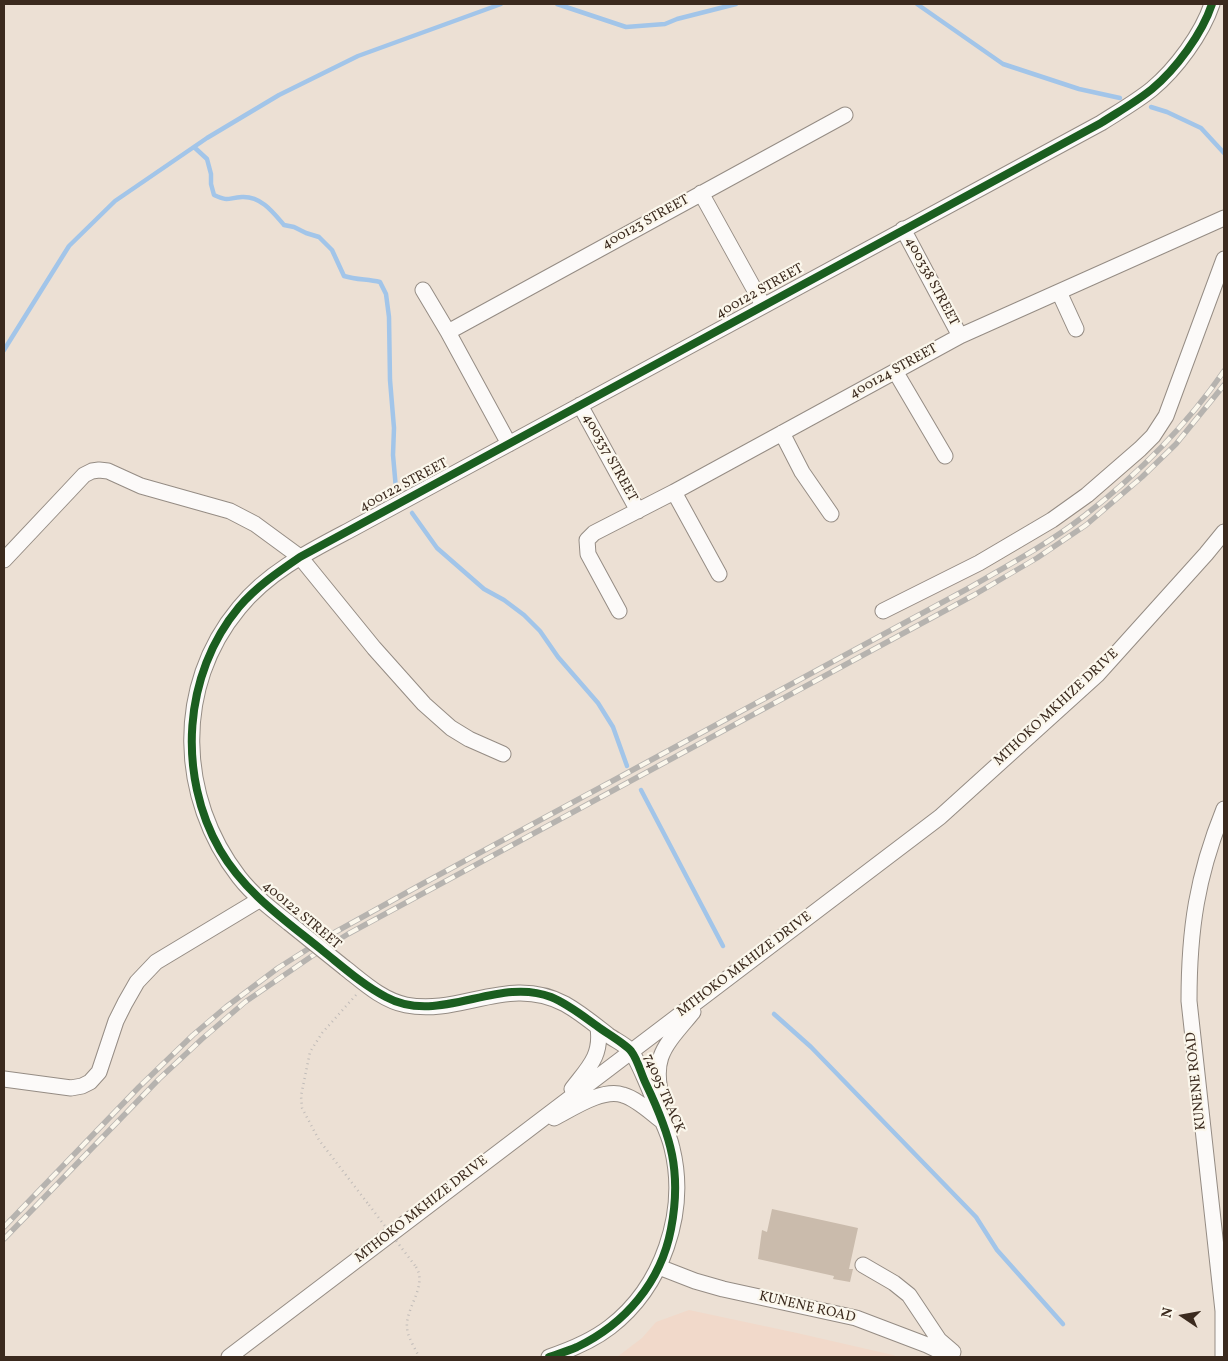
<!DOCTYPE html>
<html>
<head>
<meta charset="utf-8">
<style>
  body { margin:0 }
  #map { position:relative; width:1228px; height:1361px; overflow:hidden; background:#ece0d4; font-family:Vollkorn,serif }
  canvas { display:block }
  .frame { position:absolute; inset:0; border:5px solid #3b2a1e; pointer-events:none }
  .north { position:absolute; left:1158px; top:1291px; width:50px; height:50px; -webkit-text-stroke:4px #fbf7ec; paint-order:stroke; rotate:282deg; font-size:14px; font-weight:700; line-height:20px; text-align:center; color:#3b2a1e }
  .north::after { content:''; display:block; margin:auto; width:18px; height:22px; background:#3b2a1e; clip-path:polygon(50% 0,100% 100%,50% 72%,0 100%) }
</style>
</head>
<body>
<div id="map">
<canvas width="1228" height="1361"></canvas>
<div class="frame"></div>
<div class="north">N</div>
</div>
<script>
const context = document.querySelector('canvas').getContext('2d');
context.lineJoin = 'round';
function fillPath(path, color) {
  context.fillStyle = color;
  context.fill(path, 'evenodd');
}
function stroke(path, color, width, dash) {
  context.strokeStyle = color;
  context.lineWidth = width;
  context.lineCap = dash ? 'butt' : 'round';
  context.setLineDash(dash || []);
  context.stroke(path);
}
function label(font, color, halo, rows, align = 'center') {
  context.font = font + ' Vollkorn,serif';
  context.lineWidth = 4.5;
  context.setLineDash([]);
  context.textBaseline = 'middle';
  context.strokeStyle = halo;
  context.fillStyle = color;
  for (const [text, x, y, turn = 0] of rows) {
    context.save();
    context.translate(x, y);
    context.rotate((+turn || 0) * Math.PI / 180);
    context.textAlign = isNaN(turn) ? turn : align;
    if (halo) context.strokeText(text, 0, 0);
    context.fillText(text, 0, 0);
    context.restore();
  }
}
const built = new Path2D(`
  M689,1310L797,1333L893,1355L898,1357H617L642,1338L656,1322Z`);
const stream = new Path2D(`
  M557,4L626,27L665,24L677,19L736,4
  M917,4L1003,64L1079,89L1120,98
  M1151,107L1167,112L1201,128L1224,153
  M194,147L207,159L211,174V184L214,195C229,202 227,198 242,197C261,196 273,212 284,225L294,227L306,233L319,237L332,250L344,276C357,280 367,279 380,282L386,294L389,317L390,380L394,428L393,455L396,489
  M4,350L69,246L115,201L207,138L279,95L358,56L501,4
  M412,513L437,548L484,589L504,600L524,615L540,631L558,657L598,703L613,727L627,766
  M641,790L723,946
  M774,1014L811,1047L976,1217L997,1250L1063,1324`);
const building = new Path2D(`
  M772,1209L858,1228L849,1269H853L850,1282L833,1279L834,1276L758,1259L762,1230L767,1232Z`);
const path = new Path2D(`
  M356,995L322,1033L310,1052L301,1096L302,1108L319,1140L369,1205
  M416,1267C428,1286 405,1308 407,1328C408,1338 415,1348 419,1357`);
const minor = new Path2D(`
  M701,193L763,305
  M903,229L960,336
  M423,290L448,332L509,444
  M1059,292L1076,329
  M448,332L845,115
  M895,371L945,456
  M580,405L638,511
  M782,433L802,472L831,514
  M674,492L719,574
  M4,560L69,491L84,475L92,471L99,470L108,471L141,486L230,511L255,524L300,557L374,648L424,704L451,728L469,739L503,754
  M619,611L588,554L587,540L594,533L674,492L960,336L1224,218
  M883,611L979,563L1052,520L1087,495L1140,449L1153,436L1166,416L1224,259
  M289,923C271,909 253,895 239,877C178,798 174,686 239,608C268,572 310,551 350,530L1101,123C1118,112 1136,102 1152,89C1176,69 1202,34 1212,4
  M345,968C363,982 382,1000 406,1005C461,1016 509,974 565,1004C581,1013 594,1024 608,1035C615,1040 624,1044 630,1050C637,1058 653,1097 657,1109C662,1121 669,1134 672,1148C688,1213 662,1287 610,1327C592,1341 570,1350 549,1357
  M4,1079L71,1088L82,1086L90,1082L99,1072L116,1021L125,1003L137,982L156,962L259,900
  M572,1089C588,1068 602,1056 598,1028
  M663,1104C650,1057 664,1047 693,1012
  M554,1118C572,1109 602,1088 623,1095C637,1099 650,1112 662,1121
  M863,1265L894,1283L909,1295L939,1340L953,1352
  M659,1267L695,1281L723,1289L856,1318L927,1345L952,1357
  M229,1357L940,817L1097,675L1206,554L1224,532
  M1223,1357V1311L1189,1001C1189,929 1197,876 1224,809`);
const rail = new Path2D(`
  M4,1227L139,1087L193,1035L226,1007L278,968L330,935L422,884L967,589C1007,566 1048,544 1084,516C1137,475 1186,426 1224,371
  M4,1239L159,1079L202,1039L245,1002L312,956L348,934L974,595L1037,558L1086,525L1142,477L1176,444L1224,385`);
const pathBridge = new Path2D(`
  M369,1205L416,1267`);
const minorBridge = new Path2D(`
  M289,923L345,968`);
const cycleway = new Path2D(`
  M549,1357C558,1354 568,1351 577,1347C625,1324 661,1282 671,1229C682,1172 671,1136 646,1084C641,1074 638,1060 631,1051C624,1043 606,1033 597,1026C583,1016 568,1004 551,997C497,976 439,1026 386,997C363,985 343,967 323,951C285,920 245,893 220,850C177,775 183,674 239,607C256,587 278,572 300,557L1101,123C1118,112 1136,102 1152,89C1176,69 1202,34 1212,4`);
const streetNames = [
  ["400123 STREET",646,223,-29],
  ["400338 STREET",931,282,62],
  ["400122 STREET",760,292,-29],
  ["400124 STREET",894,372,-29],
  ["400337 STREET",609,458,61],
  ["400122 STREET",404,486,-28],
  ["MTHOKO MKHIZE DRIVE",1057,708,-43],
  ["400122 STREET",301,916,40],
  ["MTHOKO MKHIZE DRIVE",745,965,-37],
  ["KUNENE ROAD",1197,1081,-96],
  ["74095 TRACK",663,1094,67],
  ["MTHOKO MKHIZE DRIVE",422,1210,-38],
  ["KUNENE ROAD",807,1308,13]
];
fillPath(built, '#f1d9ca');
stroke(stream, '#a2c5e9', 4.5);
fillPath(building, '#cabbac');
stroke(minor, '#958c84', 17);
stroke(path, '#c0bbb8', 2.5, [1, 4]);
stroke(minor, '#fcfaf9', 15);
stroke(rail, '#b6b3af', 5.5);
stroke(rail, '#fbf7ec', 4, [11]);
stroke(minorBridge, '#958c84', 17, []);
stroke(pathBridge, '#c0bbb8', 2.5, [1, 4]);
stroke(minorBridge, '#fcfaf9', 15);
stroke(cycleway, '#1b5e20', 8);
label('14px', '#3b2a1e', '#fbf7ec', streetNames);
</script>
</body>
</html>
